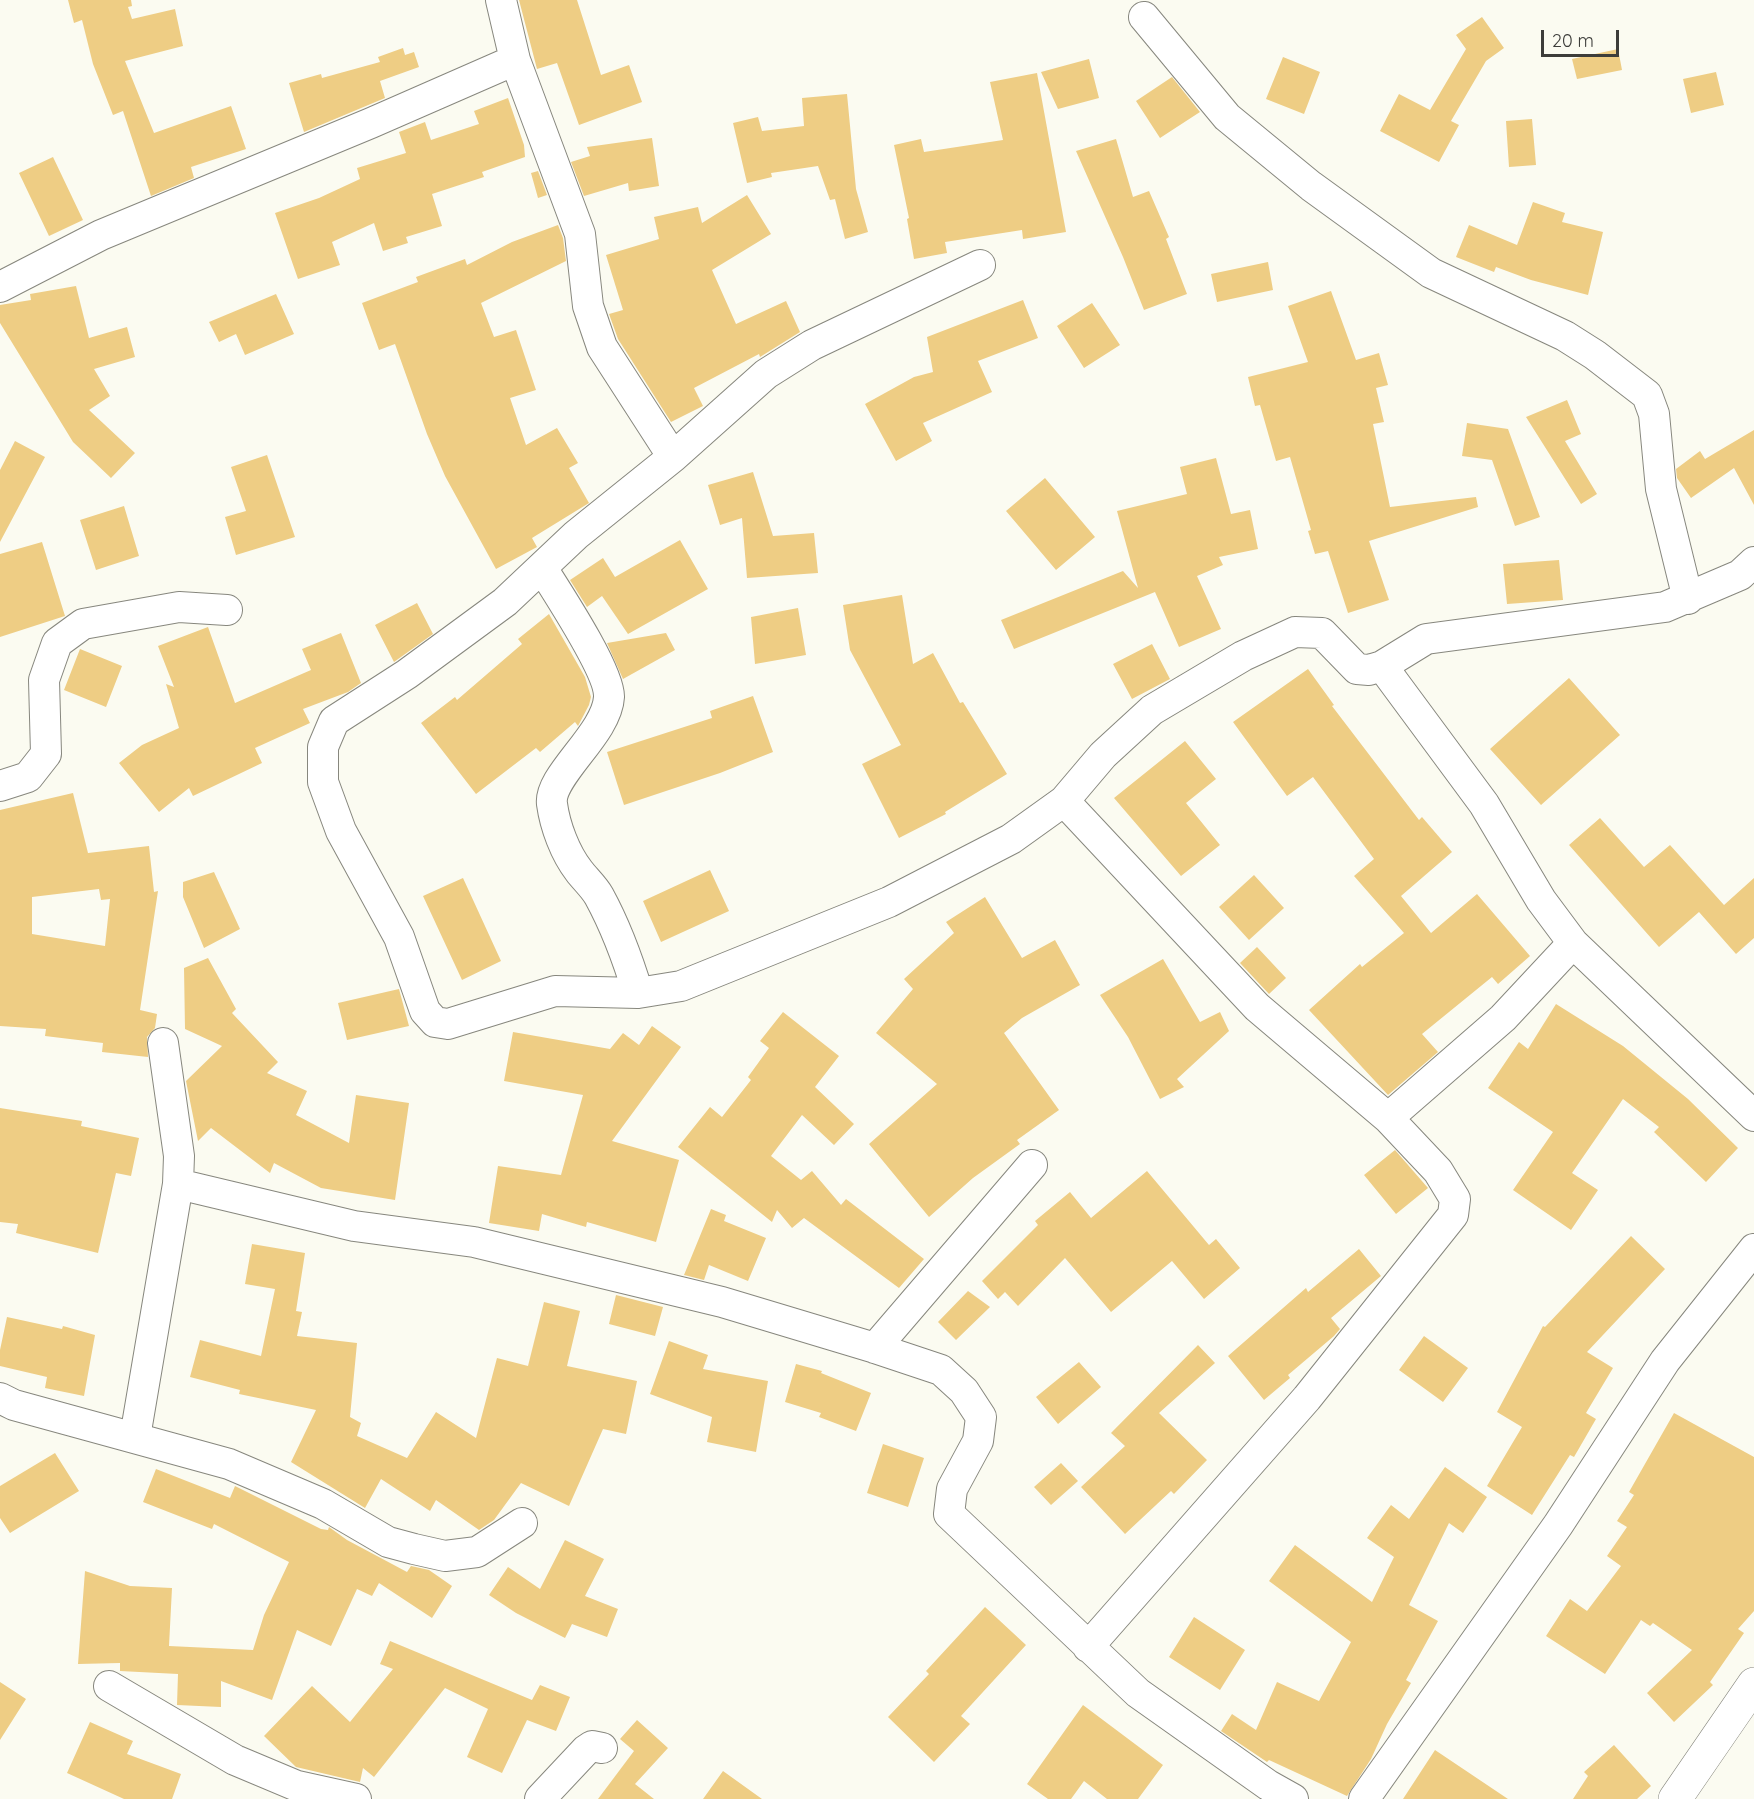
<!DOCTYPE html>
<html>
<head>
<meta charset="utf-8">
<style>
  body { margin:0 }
  #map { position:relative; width:1754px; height:1799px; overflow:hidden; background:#fbfbf1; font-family:Quicksand,sans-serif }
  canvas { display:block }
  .scale { position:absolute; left:1541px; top:30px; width:78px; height:27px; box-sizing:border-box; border:3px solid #3d3d3a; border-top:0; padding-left:8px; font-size:18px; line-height:21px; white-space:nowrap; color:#3d3d3a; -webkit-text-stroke:4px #fbfbf1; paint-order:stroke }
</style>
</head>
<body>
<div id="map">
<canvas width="1754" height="1799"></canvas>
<div class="scale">20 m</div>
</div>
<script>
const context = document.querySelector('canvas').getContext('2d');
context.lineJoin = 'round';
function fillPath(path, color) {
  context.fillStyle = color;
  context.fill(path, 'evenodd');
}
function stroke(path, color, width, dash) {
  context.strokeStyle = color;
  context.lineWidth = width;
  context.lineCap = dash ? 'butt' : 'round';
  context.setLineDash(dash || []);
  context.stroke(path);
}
const building = new Path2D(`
  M68,0H131L132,6L128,7L132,19L175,9L183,46L125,61L154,133L231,106L246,149L191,167L194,178L151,196L123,111L113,115L93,64L82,20L74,23Z
  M519,0H577L601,75L629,65L642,102L579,125L557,63L537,69Z
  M1482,17L1504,48L1486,61L1451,121L1459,125L1439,162L1380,131L1399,94L1430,110L1466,49L1456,35Z
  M403,48L405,55L414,52L419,67L380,81L385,98L304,132L289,83L321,74L322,78L380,62L378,57Z
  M1618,49L1622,70L1577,79L1572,59Z
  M1283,57L1320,72L1304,114L1266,99Z
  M1089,59L1099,98L1058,109L1041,72Z
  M1716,72L1724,105L1691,113L1683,79Z
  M1037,73L1066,232L1023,239L1022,230L945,242L947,253L914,259L907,219L909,218L894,145L921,139L924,152L1003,140L990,82Z
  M1172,77L1200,112L1160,138L1136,101Z
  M847,94L856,189L868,232L845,239L835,199L830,200L818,166L771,173L772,177L747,183L733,123L758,117L762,131L804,126L802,98Z
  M508,98L524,145L525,157L482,172L484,177L432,194L442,226L406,237L408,243L383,251L374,223L332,242L340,265L298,279L275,213L319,198L360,179L357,168L406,153L399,132L425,122L431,140L479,124L474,111Z
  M1532,119L1536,165L1509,167L1506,121Z
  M652,138L659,186L629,191L628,183L584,196L571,162L590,156L587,147Z
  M1116,139L1133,197L1149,191L1169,237L1166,239L1187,294L1144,310L1123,257L1076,151Z
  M53,157L83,220L49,236L19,173Z
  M538,171L547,195L538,198L531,173Z
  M747,195L771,234L712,270L736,324L786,301L800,332L760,357L759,354L694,388L703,406L671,422L618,339L609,314L623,310L606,255L659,239L654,217L698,207L702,223Z
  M1533,202L1565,213L1562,222L1603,232L1588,295L1531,280L1496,267L1494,272L1456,257L1469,225L1517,245Z
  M558,225L563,238L566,261L481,303L494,337L516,330L536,390L510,398L526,445L557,428L578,463L569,468L589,503L532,538L537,547L496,569L445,476L427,434L395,344L379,350L362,303L418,282L416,277L465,259L467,265L512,242Z
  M1268,262L1273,290L1217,302L1211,274Z
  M76,286L89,338L127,327L135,357L94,369L110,396L89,410L135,453L111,478L73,442L0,323V305L31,300L30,294Z
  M1331,291L1356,360L1379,353L1388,385L1376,388L1384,422L1373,424L1390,507L1476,497L1478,507L1369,541L1389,600L1348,613L1328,551L1315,554L1308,531L1311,530L1290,457L1276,461L1260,405L1255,406L1248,377L1308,362L1288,306Z
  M276,294L294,334L245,355L236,334L219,342L209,322Z
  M1023,300L1038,338L978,361L992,392L923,423L932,441L896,461L865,404L914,377L933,372L927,337Z
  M1092,303L1120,345L1084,368L1057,326Z
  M1567,400L1581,434L1565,441L1597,494L1581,504L1526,417Z
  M1467,423L1508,429L1540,517L1515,526L1492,460L1462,456Z
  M1754,430V505L1734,468L1691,498L1677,478L1676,469L1700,451L1705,459Z
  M15,441L45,457L0,542V470Z
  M267,455L295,537L236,555L225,517L246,511L231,467Z
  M1216,458L1231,514L1250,510L1258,549L1219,557L1223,565L1197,576L1221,629L1179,647L1155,592L1014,649L1001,620L1123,571L1138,588L1117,511L1187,494L1180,467Z
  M753,472L773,536L814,533L818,573L747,578L742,518L720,525L708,485Z
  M1045,478L1095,537L1056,570L1006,511Z
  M124,506L139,556L96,570L80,520Z
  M680,540L708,589L628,634L602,596L587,607L570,580L603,558L615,577Z
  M42,542L65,616L0,637V554Z
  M1559,560L1563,600L1507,604L1503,564Z
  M902,595L913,664L933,653L960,703L963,702L1007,774L945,812L946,814L899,838L862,764L901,745L850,650L843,605Z
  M417,603L433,634L394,662L375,625Z
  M798,608L806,655L755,664L751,617Z
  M549,614L585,677L591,697L589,705L578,726L575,722L540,752L536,748L476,794L421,723L455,697L457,700L522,644L518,639Z
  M208,627L235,703L311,670L302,649L341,633L361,683L348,692L303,709L310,723L255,748L262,763L193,796L189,788L159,812L119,763L142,745L179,728L166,684L174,687L158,646Z
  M666,633L675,650L623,679L607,643Z
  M1152,644L1170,679L1132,699L1113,664Z
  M80,649L122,666L106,707L64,690Z
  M1308,669L1334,705L1332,706L1419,820L1422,817L1452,852L1401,896L1431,933L1477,894L1530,956L1498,984L1492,977L1422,1034L1438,1052L1388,1095L1309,1010L1360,964L1362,967L1404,933L1354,876L1374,859L1313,777L1287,796L1233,722Z
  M1569,678L1620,735L1541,805L1490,749Z
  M753,696L773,752L720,773L624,805L607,752L712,718L710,711Z
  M1185,741L1216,779L1186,803L1220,845L1181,876L1114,798Z
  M73,793L88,853L149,846L154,892L158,891L140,1010L157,1014L155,1028L147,1037L148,1057L102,1052L103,1043L45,1036L46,1029L0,1026V810ZM99,889L101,900L110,899L105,946L32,934V897Z
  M1600,818L1644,867L1670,845L1724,905L1754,878V938L1736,954L1699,912L1659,947L1569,845Z
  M710,870L729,911L661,942L643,901Z
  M214,872L240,929L204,948L183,897V882Z
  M1254,875L1284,908L1249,940L1219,907Z
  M463,878L501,961L462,980L423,896Z
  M985,897L1022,958L1055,940L1080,985L1022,1018L1004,1033L1059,1110L1017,1140L1020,1144L973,1178L929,1217L869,1144L937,1084L876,1033L913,989L904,979L954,933L946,922Z
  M1257,947L1286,978L1269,994L1240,963Z
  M208,958L236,1009L232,1013L278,1062L267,1073L307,1091L296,1115L349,1143L356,1095L409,1103L395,1200L321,1188L274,1163L270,1173L211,1128L198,1141L186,1081L222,1046L185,1029L184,968Z
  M1163,959L1200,1022L1220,1012L1229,1031L1177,1079L1184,1087L1160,1099L1128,1037L1100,995Z
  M399,989L409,1026L347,1040L338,1003Z
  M1556,1004L1623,1046L1688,1099L1738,1148L1706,1182L1654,1132L1659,1127L1623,1099L1572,1173L1598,1190L1571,1230L1513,1190L1553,1132L1488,1088L1519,1042L1528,1049Z
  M783,1012L839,1056L815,1087L854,1124L834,1145L802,1115L771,1156L801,1180L812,1171L841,1205L846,1199L924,1259L899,1288L804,1218L792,1228L777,1210L772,1222L678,1147L710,1107L722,1117L751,1080L748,1077L769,1048L760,1041Z
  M652,1026L681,1047L612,1141L679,1160L656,1242L587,1222L586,1227L542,1214L539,1231L489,1223L498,1166L561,1175L583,1095L504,1081L513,1032L610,1049L623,1033L639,1045Z
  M0,1108L82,1121L81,1126L139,1138L131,1176L116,1173L98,1253L16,1233L18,1224L0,1222Z
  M1395,1150L1428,1188L1396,1214L1364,1175Z
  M1147,1171L1209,1245L1216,1239L1240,1268L1204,1299L1172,1261L1111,1312L1065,1258L1018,1306L1005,1292L998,1299L982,1281L1038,1225L1035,1221L1070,1192L1091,1218Z
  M711,1209L726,1215L724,1221L766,1238L748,1281L709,1265L704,1280L684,1275Z
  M1631,1236L1665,1269L1587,1352L1613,1368L1586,1413L1596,1419L1574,1457L1570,1455L1532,1515L1487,1486L1522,1427L1497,1412L1543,1326L1545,1327Z
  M252,1244L305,1253L296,1311L302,1312L297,1336L357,1343L350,1417L361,1423L357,1436L407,1458L436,1412L476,1438L497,1358L528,1366L544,1302L580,1311L567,1366L637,1381L626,1434L603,1429L569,1506L521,1483L494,1520L479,1530L436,1500L430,1511L381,1479L365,1508L291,1462L316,1410L239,1394L240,1390L190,1377L200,1340L261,1356L275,1289L245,1284Z
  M1359,1249L1381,1276L1331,1318L1340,1329L1334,1336L1288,1375L1290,1378L1264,1400L1228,1356L1306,1288L1308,1292Z
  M968,1291L990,1307L956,1340L938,1322Z
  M616,1295L663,1307L655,1336L609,1324Z
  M7,1317L62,1329L63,1326L95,1335L84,1396L45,1388L47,1377L0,1366V1350Z
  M1424,1336L1468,1368L1443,1402L1399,1370Z
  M669,1341L708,1355L703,1369L768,1381L756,1452L707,1442L712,1417L650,1394Z
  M1198,1345L1215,1363L1159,1413L1207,1460L1174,1494L1171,1491L1125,1534L1081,1487L1125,1446L1111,1433Z
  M1079,1362L1101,1387L1058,1424L1036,1397Z
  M796,1364L822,1371L821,1373L871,1393L856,1431L819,1417L821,1413L785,1402Z
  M1674,1413L1754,1457V1611L1738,1629L1744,1633L1710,1682L1713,1685L1674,1722L1647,1693L1692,1650L1653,1623L1650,1626L1641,1620L1605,1674L1546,1636L1570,1599L1587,1611L1621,1566L1607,1556L1627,1527L1617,1521L1634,1495L1629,1492Z
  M883,1444L924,1458L908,1507L867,1493Z
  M55,1453L79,1491L10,1533L0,1518V1486Z
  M1061,1463L1078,1481L1051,1505L1034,1487Z
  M1445,1467L1487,1497L1463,1533L1449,1523L1409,1605L1438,1621L1406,1680L1411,1683L1387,1724L1371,1759L1347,1796L1269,1760L1267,1762L1221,1731L1232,1714L1256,1730L1277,1682L1319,1701L1351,1642L1269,1581L1295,1545L1372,1602L1394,1557L1367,1538L1391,1505L1409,1519Z
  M156,1469L230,1498L235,1486L321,1529L328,1530L329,1527L347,1540L407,1572L411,1566L429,1570L452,1586L432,1618L379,1583L372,1596L357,1589L331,1646L297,1630L272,1700L221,1681V1707L177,1705L178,1674L120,1671V1663L78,1664L85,1571L130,1586L172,1588L169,1646L253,1650L264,1615L289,1562L214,1524L212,1529L143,1502Z
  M565,1540L604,1559L585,1596L618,1609L607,1637L572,1624L565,1638L516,1613L489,1595L508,1567L540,1589Z
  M985,1607L1026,1645L961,1716L970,1724L934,1762L888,1717L929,1674L926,1671Z
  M1194,1617L1245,1650L1220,1690L1169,1657Z
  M390,1641L532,1700L540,1685L570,1697L556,1731L527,1720L502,1773L467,1757L488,1709L445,1688L374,1777L363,1768L360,1782L296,1767L264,1736L312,1686L350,1722L393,1669L380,1664Z
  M0,1682L26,1699L0,1740Z
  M1083,1705L1163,1765L1138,1799H1107L1084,1781L1071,1799H1048L1027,1784Z
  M637,1720L668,1748L635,1784L654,1799H598L634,1751L620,1739Z
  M90,1722L133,1741L127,1754L181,1774L172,1799H124L67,1773Z
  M1614,1745L1651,1786L1637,1799H1573L1588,1776L1584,1772Z
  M1435,1750L1508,1799H1403Z
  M723,1771L762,1799H703Z`);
const minor = new Path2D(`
  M501,0L515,60L580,234L588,306L602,347L673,457
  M1144,17L1227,117L1311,186L1431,273L1565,336L1595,355L1647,395L1654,414L1661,489L1688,599
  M980,265L812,345L766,374L673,457L576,535L505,602L407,674L334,721L323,747V782L341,831L399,937L425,1011L435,1022L448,1024L555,991L638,993L681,986L889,902L1011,839L1064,801L1103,755L1152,710L1243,656L1295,632L1322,633L1357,669L1369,670L1382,666L1426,639L1665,607L1740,575L1754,562
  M0,287L101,235L371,123L515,60
  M542,568C557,592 610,672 609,697C607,734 548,776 552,804C555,826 565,853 579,871C585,879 594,887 599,896C616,927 628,960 638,993
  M1382,666L1484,804L1541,900L1573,943L1754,1116
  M0,786L28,777L46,754L44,680L57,643L83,624L179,607L227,610
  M1064,801L1257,1007L1388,1118L1438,1171L1455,1199L1453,1215L1307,1398L1088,1647
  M1388,1118L1503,1018L1573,943
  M178,1184L354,1226L474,1242L722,1302L875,1348L941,1370L964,1391L981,1417L978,1441L952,1489L949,1514L1138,1693L1268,1785L1293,1799
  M875,1348L1032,1165
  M0,1398L14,1405L229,1464L323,1504L388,1542L414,1549L445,1556L477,1552L522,1523
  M135,1437L178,1184L179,1156L163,1043
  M109,1686L235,1760L297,1786L356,1799
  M540,1799L586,1750L592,1746L602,1748
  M1364,1799L1558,1525L1665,1361L1754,1249`);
const tertiary = new Path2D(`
  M1675,1799L1754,1684`);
fillPath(building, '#eecd84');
stroke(minor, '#87877e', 32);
stroke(tertiary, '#87877e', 34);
stroke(minor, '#fff', 30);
stroke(tertiary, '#fff', 33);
</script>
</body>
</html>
